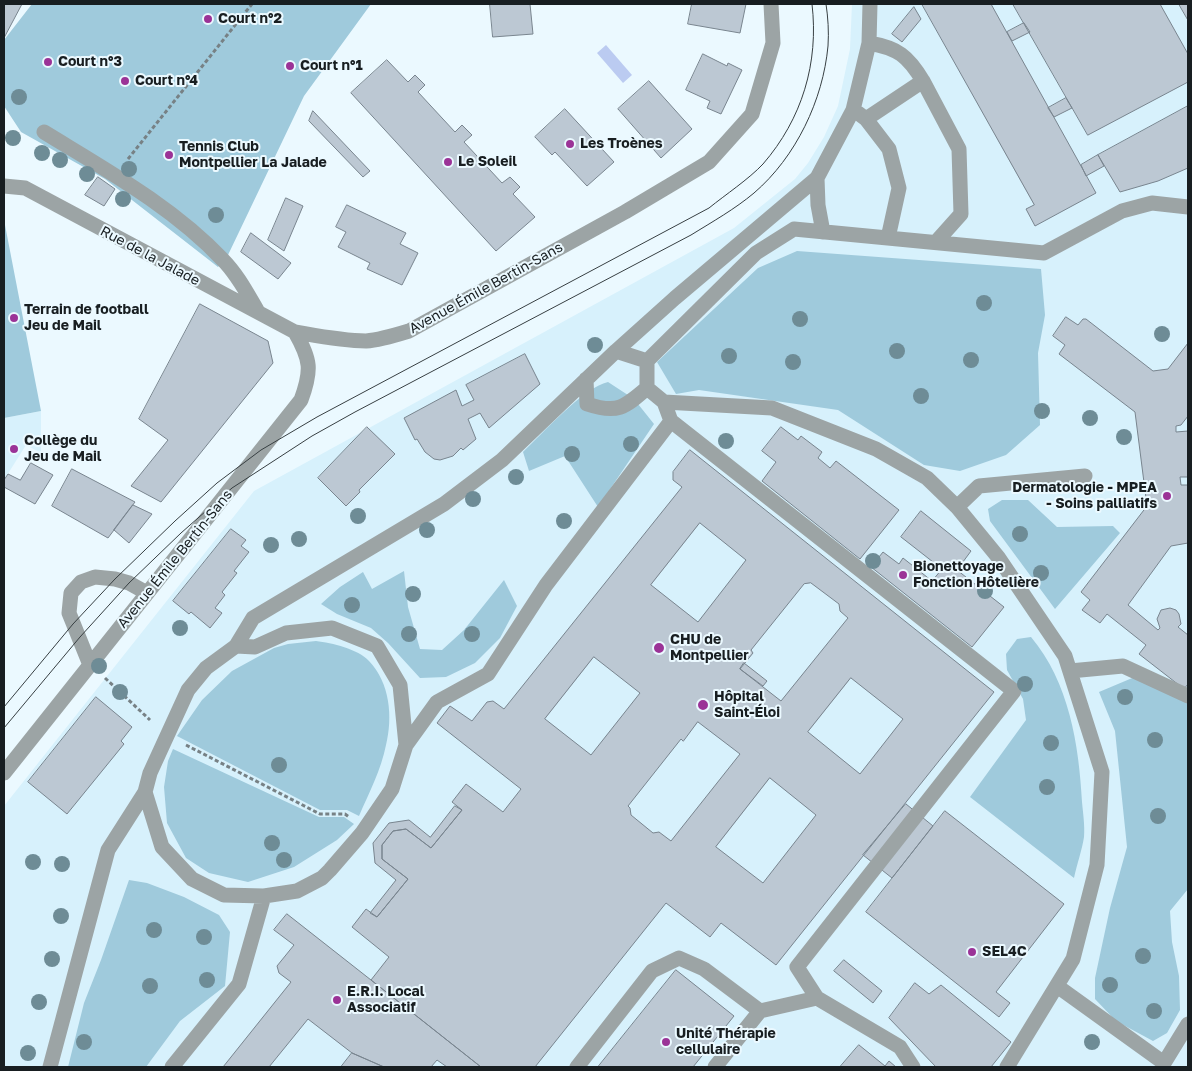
<!DOCTYPE html>
<html>
<head>
<meta charset="utf-8">
<style>
  body { margin:0 }
  #map { position:relative; width:1192px; height:1071px; overflow:hidden; background:#ebf9ff; font-family:"Golos Text",sans-serif }
  canvas { display:block }
  .frame { position:absolute; inset:0; border:5px solid #181e21; pointer-events:none }
</style>
</head>
<body>
<div id="map">
<canvas width="1192" height="1071"></canvas>
<div class="frame"></div>
</div>
<script>
const context = document.querySelector('canvas').getContext('2d');
context.lineJoin = 'round';
function fillPath(path, color) {
  context.fillStyle = color;
  context.fill(path, 'evenodd');
}
function stroke(path, color, width, dash) {
  context.strokeStyle = color;
  context.lineWidth = width;
  context.lineCap = dash ? 'butt' : 'round';
  context.setLineDash(dash || []);
  context.stroke(path);
}
function label(font, color, halo, rows, align = 'center') {
  context.font = font + ' "Golos Text",sans-serif';
  context.lineWidth = 4;
  context.setLineDash([]);
  context.textBaseline = 'middle';
  context.strokeStyle = halo;
  context.fillStyle = color;
  for (const [text, x, y, turn = 0] of rows) {
    context.save();
    context.translate(x, y);
    context.rotate((+turn || 0) * Math.PI / 180);
    context.textAlign = isNaN(turn) ? turn : align;
    if (halo) context.strokeText(text, 0, 0);
    context.fillText(text, 0, 0);
    context.restore();
  }
}
const built = new Path2D(`
  M852,4H1188V1067H4V806L254,491L734,228L795,179L808,163L824,137L838,106L850,49Z
  M41,411V453L26,445L4,480V418Z`);
const green = new Path2D(`
  M32,4H371L304,96L228,255L218,267L105,179L21,132L4,106V40Z
  M4,225H5L41,411L4,418Z
  M797,251L1041,269L1045,315L1038,353L1040,425L1006,455L960,471L924,465L838,410L699,390L676,394L657,362L758,268Z
  M608,382L634,399L654,424L598,507L565,456L529,471L523,452C542,434 584,387 608,382Z
  M1002,500H1028L1057,527L1113,526L1120,533L1055,609L990,521L988,509Z
  M404,571L408,607L420,649L442,650L464,630L504,580L517,606L500,638L475,663L446,677L420,678L388,643L371,628L337,614L321,604L340,587L363,572L372,589Z
  M1031,637C1069,682 1079,745 1082,802C1083,813 1085,826 1084,837C1082,850 1077,864 1074,878L970,797L1026,720L1023,699L1007,670L1006,654L1017,639Z
  M316,641C332,643 358,649 369,661C390,683 393,717 386,745C381,770 369,793 359,816L347,810H320L177,736L202,700L232,671L274,648L288,644Z
  M1137,676L1188,701V889L1170,911L1172,942L1179,976L1180,1010L1167,1033L1153,1041L1116,1021L1095,999V978L1110,908L1127,847L1115,731L1099,692Z
  M173,749L319,817H344L354,824L337,840L294,867L248,882L209,873L186,858L167,823L164,787L168,761Z
  M129,880L147,883L184,897L219,915L230,932L225,986L180,1021L146,1067H68L84,1003L101,960Z`);
const water = new Path2D(`
  M606,45L632,75L623,83L597,53Z`);
const building = new Path2D(`
  M4,4H22L4,38Z
  M490,4H530L533,34L493,37Z
  M692,4H746L740,33L688,24Z
  M922,4H991L1096,193L1035,226L1026,209L1034,205Z
  M1013,4H1160L1188,54V82L1088,135Z
  M1179,4H1188V20Z
  M914,7L921,19L902,42L892,34Z
  M1024,23L1030,32L1012,41L1007,32Z
  M703,54L727,66L728,63L742,70L721,114L707,108L710,101L686,90Z
  M387,60L408,82L415,75L425,85L418,92L455,132L462,125L472,135L464,142L502,183L510,177L520,187L513,194L535,217L496,251L351,93Z
  M649,81L692,129L661,158L618,109Z
  M1066,98L1072,108L1054,117L1048,108Z
  M1188,106V168L1158,181L1120,192L1098,155Z
  M565,109L614,162L587,186L555,152L552,155L535,137Z
  M313,111L370,171L363,177L309,121Z
  M1098,155L1104,166L1086,176L1081,165Z
  M98,177L115,189L104,206L85,195Z
  M286,198L303,206L284,251L268,240Z
  M347,205L406,233L400,244L418,253L402,285L367,269L370,263L338,247L346,232L336,227Z
  M251,233L291,263L278,279L241,252Z
  M200,304L268,341L273,363L161,502L131,486L168,440L139,419Z
  M1066,317L1078,325L1083,319H1086L1153,371L1168,369L1188,343V416L1181,425L1176,426V432L1188,431V477H1180L1181,485H1188V543L1171,546L1128,605L1158,630L1160,628L1157,619L1161,610L1170,608L1176,610L1179,614L1181,624L1178,627L1188,635V684L1184,689L1139,654L1146,645L1107,614L1100,623L1082,610L1090,600L1081,592L1147,506L1135,412L1059,354L1065,345L1053,336Z
  M525,354L540,384L489,428L480,413L468,419L476,439L463,450L461,448L453,456L440,460L434,459L425,452L417,439L415,440L404,418L456,390L462,406L474,400L466,385Z
  M367,427L395,454L359,490L360,492L346,506L318,478Z
  M781,427L798,440L801,436L822,452L818,458L830,468L836,461L899,510L860,559L762,481L776,462L762,451Z
  M690,450L994,692L776,965L721,923L710,937L666,903L535,1067H481L371,980L389,957L352,927L366,909L377,917L408,879L382,859V845L393,831L406,829L431,848L462,810L452,802L466,784L503,812L521,789L437,723L450,706L472,721L487,702L493,701L504,709L682,487L673,480V472ZM700,523L746,560L698,622L651,585ZM811,583L839,604L840,611L848,618L781,701L740,669L753,653L751,650L804,584ZM594,657L640,693L591,755L545,719ZM851,678L903,719L860,774L808,732ZM698,722L740,754L671,841L659,832L653,833L631,815L630,808L628,806L681,739L683,741ZM770,778L816,815L763,883L716,847Z
  M31,463L53,475L35,504L4,487V480L8,474L20,480Z
  M72,469L135,502L108,538L52,506Z
  M133,505L152,514L129,543L114,530Z
  M921,511L971,551L957,570L1004,607L972,647L871,567L883,552L899,564L903,558L932,581L942,569L901,537Z
  M231,529L246,540L241,546L249,552L234,571L237,573L222,592L225,595L215,608L222,613L210,628L191,612L189,614L173,601Z
  M744,663L767,681L763,686L740,669Z
  M96,697L132,727L121,741L124,744L67,814L28,782Z
  M906,804L933,826L892,878L863,855Z
  M455,806L462,810L431,848L406,829L393,831L382,845V859L408,879L377,917L370,913L396,880L375,863L373,843L389,823L409,820L430,837Z
  M945,811L1064,904L996,992L1010,1003L999,1017L866,912Z
  M287,914L371,980L481,1067H447L437,1060L431,1067H384L352,1053L308,1019L269,1067H223L291,982L279,973L277,966L294,945L274,930Z
  M844,960L882,991L873,1003L834,971Z
  M676,970L734,1016L693,1067H598Z
  M915,983L929,994L941,985L1011,1042L991,1067H936L889,1018Z
  M859,1045L885,1066L889,1061L896,1067H840Z
  M352,1053L384,1067H341Z`);
const path = new Path2D(`
  M128,159L252,4
  M105,678L150,720
  M186,745L320,814H345L349,817`);
const minor = new Path2D(`
  M869,43C898,48 908,56 923,81
  M858,113L866,119L889,149L899,188L888,238
  M866,119L923,81L959,149L961,214L936,242
  M44,132C106,170 173,207 223,260C237,274 247,293 257,310
  M817,178L818,205L823,232
  M4,186L25,188L295,332C318,336 342,341 366,341C380,340 396,335 409,331L625,212L709,162L752,114L773,43L771,4
  M616,351L675,298L817,178L853,110L869,43L870,4
  M647,361L756,253L794,229L1044,253L1122,211L1152,203L1188,207
  M586,379L587,404C617,414 624,408 647,388
  M664,402L671,421L1014,691L797,967L817,998
  M957,507L979,486L1085,476
  M236,646L255,647L286,633L332,628L377,646L400,685L406,745L392,789L362,833L330,870L322,878L297,891L264,896L224,895L192,879L162,847L145,792L150,773L188,690L206,668L236,646L253,618L444,504L502,460L616,351L647,361V388L664,402L772,408L876,449L927,478L957,507L998,557L1065,656L1102,772L1097,865L1073,959L1007,1067
  M90,665L69,613L71,593L81,582L95,577L115,579L129,583L147,593
  M1070,671L1123,666L1188,696
  M406,745L437,702L488,674L546,585L671,421
  M4,773L301,400C312,370 311,360 295,332
  M1057,986L1164,1063L1188,1024
  M50,1067L108,850L145,792
  M172,1067L239,984L264,896
  M577,1067L652,971L679,958L704,969L760,1011L817,998L900,1047L913,1067
  M715,1067L760,1011`);
const tram = new Path2D(`
  M4,707L73,624L115,579L175,521L217,483L261,450L317,417L709,208C725,195 749,179 763,164C802,119 819,63 812,4
  M4,728L80,637L129,583L181,533L232,488L312,436L355,412L691,235C712,222 735,209 754,193C796,157 823,100 828,46C829,32 828,17 826,4`);
const trees = [
  [19,97],
  [13,138],
  [42,153],
  [60,160],
  [129,169],
  [87,174],
  [123,199],
  [216,215],
  [984,303],
  [800,319],
  [1162,334],
  [595,345],
  [897,351],
  [729,356],
  [971,360],
  [793,362],
  [921,396],
  [1042,411],
  [1090,418],
  [1124,437],
  [726,441],
  [631,444],
  [572,454],
  [516,477],
  [473,499],
  [358,516],
  [564,521],
  [427,530],
  [1020,534],
  [299,539],
  [271,545],
  [873,561],
  [1041,573],
  [985,591],
  [413,594],
  [352,605],
  [180,628],
  [409,634],
  [472,634],
  [99,666],
  [1025,684],
  [120,692],
  [1125,697],
  [1155,740],
  [1051,743],
  [279,765],
  [1047,787],
  [1158,816],
  [272,843],
  [284,860],
  [33,862],
  [62,864],
  [61,916],
  [154,930],
  [204,937],
  [1143,956],
  [52,959],
  [207,980],
  [1110,985],
  [150,986],
  [39,1002],
  [1154,1011],
  [84,1042],
  [1092,1042],
  [28,1053]
];
const markers = [
  [208,19,5,"#9b3397"],
  [48,62,5,"#9b3397"],
  [290,66,5,"#9b3397"],
  [125,81,5,"#9b3397"],
  [570,144,5,"#9b3397"],
  [169,155,5,"#9b3397"],
  [448,162,5,"#9b3397"],
  [14,318,5,"#9b3397"],
  [14,449,5,"#9b3397"],
  [1167,496,5,"#9b3397"],
  [903,575,5,"#9b3397"],
  [659,648,6,"#9b3397"],
  [703,705,6,"#9b3397"],
  [972,952,5,"#9b3397"],
  [337,1000,5,"#9b3397"],
  [666,1042,5,"#9b3397"]
];
const poiNames = [
  ["Court n°2",218,19],
  ["Court n°3",58,62],
  ["Court n°1",300,66],
  ["Court n°4",135,81],
  ["Les Troènes",580,144],
  ["Tennis Club",179,147],
  ["Montpellier La Jalade",179,163],
  ["Le Soleil",458,162],
  ["Terrain de football",24,310],
  ["Jeu de Mail",24,326],
  ["Collège du",24,441],
  ["Jeu de Mail",24,457],
  ["Dermatologie - MPEA",1157,488,"right"],
  ["- Soins palliatifs",1157,504,"right"],
  ["Bionettoyage",913,567],
  ["Fonction Hôtelière",913,583],
  ["CHU de",670,640],
  ["Montpellier",670,656],
  ["Hôpital",714,697],
  ["Saint-Éloi",714,713],
  ["SEL4C",982,952],
  ["E.R.I. Local",347,992],
  ["Associatif",347,1008],
  ["Unité Thérapie",676,1034],
  ["cellulaire",676,1050]
];
const streetNames = [
  ["Rue de la Jalade",150,256,28],
  ["Avenue Émile Bertin-Sans",486,288,-29],
  ["Avenue Émile Bertin-Sans",175,559,-51]
];
fillPath(built, '#d7f1fc');
fillPath(green, '#9fcadc');
fillPath(water, '#bbcbf1');
fillPath(building, '#bcc8d3');
stroke(building, '#79858f', 1);
stroke(path, '#778185', 3, [4, 2.5]);
stroke(minor, '#9ca4a5', 15);
stroke(tram, '#373f42', 1);
context.fillStyle = '#6e8c96';
for (const [x, y] of trees) {
  context.beginPath();
  context.arc(x, y, 8, 0, 2 * Math.PI);
  context.fill();
}
for (const [x, y, r, color] of markers) {
  const dot = new Path2D();
  dot.arc(x, y, r, 0, 2 * Math.PI);
  context.fillStyle = color;
  context.fill(dot);
  stroke(dot, '#ebf9ff', 2);
}
label('bold 14px', '#181e21', '#ebf9ff', poiNames, 'left');
label('14px', '#181e21', '#ebf9ff', streetNames);
</script>
</body>
</html>
